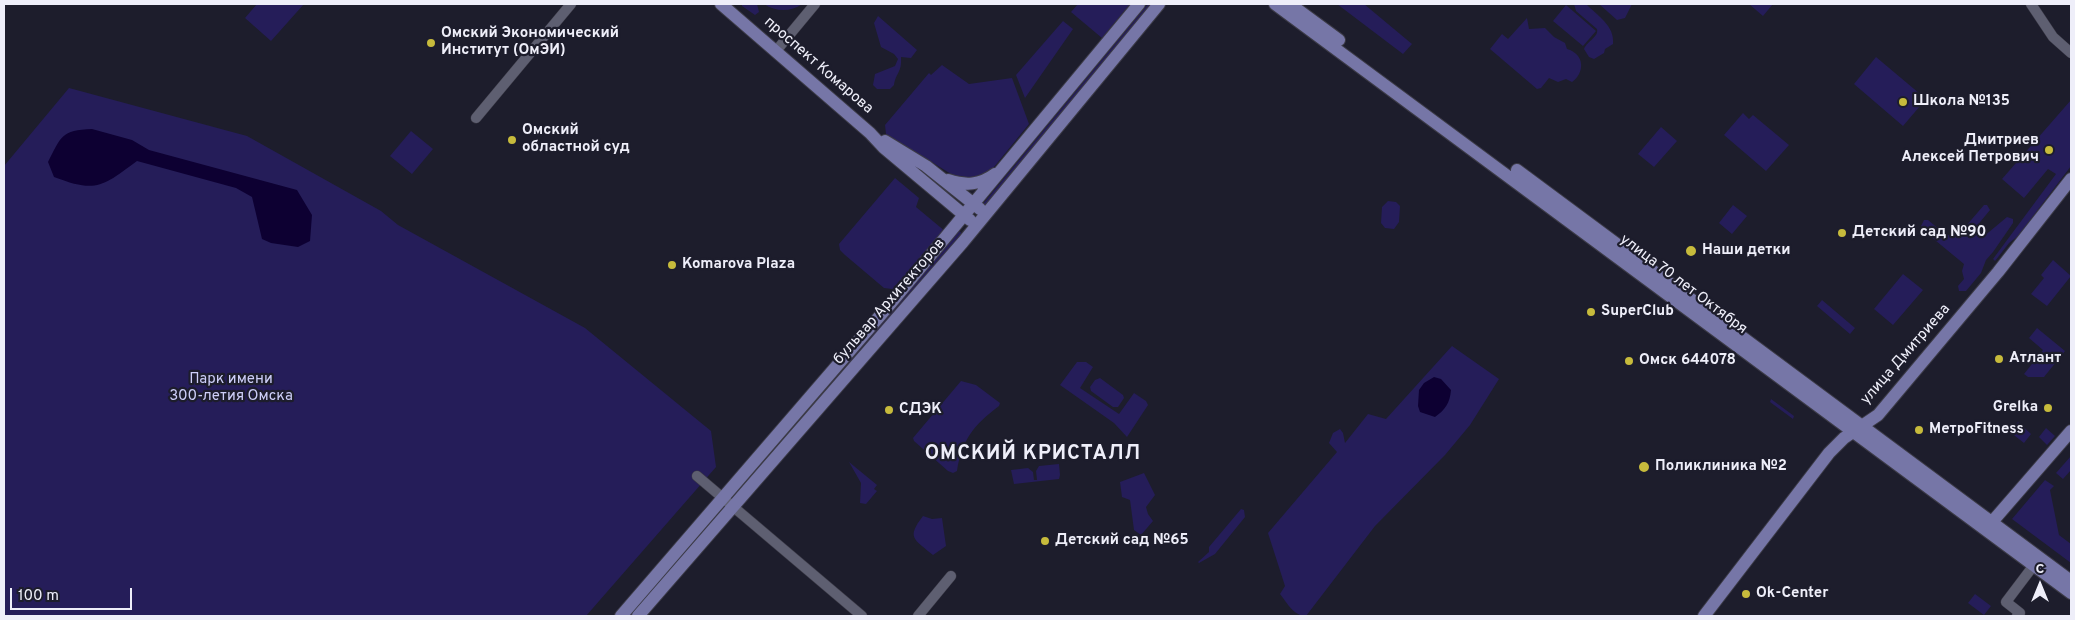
<!DOCTYPE html>
<html>
<head>
<meta charset="utf-8">
<style>
  body { margin:0 }
  #map { position:relative; width:2075px; height:620px; overflow:hidden; background:#1d1d2c; font-family:Overpass,sans-serif }
  canvas { display:block }
  .frame { position:absolute; inset:0; border:5px solid #eeeef9; pointer-events:none }
  .north { position:absolute; left:2015px; top:560px; width:50px; height:50px; -webkit-text-stroke:4px #1d1d2c; paint-order:stroke; rotate:0deg; font-size:14px; font-weight:700; line-height:20px; text-align:center; color:#eeeef9 }
  .north::after { content:''; display:block; margin:auto; width:18px; height:22px; background:#eeeef9; clip-path:polygon(50% 0,100% 100%,50% 72%,0 100%) }
  .scale { position:absolute; left:10px; top:588px; width:122px; height:22px; box-sizing:border-box; border:2px solid #eeeef9; border-top:0; padding-left:6px; font-size:15px; line-height:18px; white-space:nowrap; color:#eeeef9; -webkit-text-stroke:4px #1d1d2c; paint-order:stroke }
</style>
</head>
<body>
<div id="map">
<canvas width="2075" height="620"></canvas>
<div class="frame"></div>
<div class="north">С</div>
<div class="scale">100 m</div>
</div>
<script>
const context = document.querySelector('canvas').getContext('2d');
context.lineJoin = 'round';
function fillPath(path, color) {
  context.fillStyle = color;
  context.fill(path, 'evenodd');
}
function stroke(path, color, width, dash) {
  context.strokeStyle = color;
  context.lineWidth = width;
  context.lineCap = dash ? 'butt' : 'round';
  context.setLineDash(dash || []);
  context.stroke(path);
}
function label(font, color, halo, rows, align = 'center') {
  context.font = font + ' Overpass,sans-serif';
  context.lineWidth = 4.5;
  context.setLineDash([]);
  context.textBaseline = 'middle';
  context.strokeStyle = halo;
  context.fillStyle = color;
  for (const [text, x, y, turn = 0] of rows) {
    context.save();
    context.translate(x, y);
    context.rotate((+turn || 0) * Math.PI / 180);
    context.textAlign = isNaN(turn) ? turn : align;
    if (halo) context.strokeText(text, 0, 0);
    context.fillText(text, 0, 0);
    context.restore();
  }
}
const green = new Path2D(`
  M257,4H304L271,41L245,18Z
  M742,4H757L759,12L755,15L742,6Z
  M764,4H802C791,12 776,12 764,4Z
  M1078,4H1130L1102,38L1071,12Z
  M1148,4H1151L984,207L982,205Z
  M1337,4H1364L1412,44L1403,54Z
  M1574,4H1586C1598,16 1615,26 1613,44L1605,49L1604,53L1594,59L1589,57L1584,49C1587,41 1599,37 1597,29L1576,11Z
  M1599,4H1632L1625,18L1617,20Z
  M1749,4H1773L1763,16Z
  M1566,5L1596,31L1583,46L1553,21Z
  M878,16L917,50L911,58L901,57C902,73 896,72 894,85L890,89H877L873,85L875,74L895,66L898,59L894,54L881,47L874,23Z
  M1527,18L1529,29L1545,28L1554,37L1565,43L1567,49C1585,54 1585,73 1572,82L1566,79L1558,82L1549,78L1541,88L1537,89L1490,49L1502,34L1508,39Z
  M1063,21L1073,29L1025,98L1016,75Z
  M1876,57L1926,99L1903,126L1854,84Z
  M942,65L969,84L1012,78L1029,124L994,167L986,174L970,178L956,177L886,134L885,125L929,73L931,75Z
  M69,88L247,136L381,211L398,225L585,328L711,431L716,467L586,616H4V166Z
  M2071,100V166L2018,236L2009,243L1995,261L1993,259L2056,174L2048,169L2024,198L2002,179Z
  M1743,113L1749,119L1753,115L1789,145L1766,171L1724,135Z
  M1661,127L1677,141L1654,167L1638,154Z
  M411,131L433,149L412,174L390,156Z
  M895,178L919,198L916,207L946,232L900,287L892,289L884,288L845,255L840,250L839,244Z
  M1388,201L1396,202L1400,206L1399,222L1394,229L1385,228L1381,223L1382,207Z
  M1733,205L1747,216L1732,234L1719,223Z
  M1984,205H1987L1990,210L1976,227L1978,235L1983,237L2007,217L2013,219V223L1993,252L1986,260L1981,273L1966,291H1959L1958,286L1964,279L1962,271L1964,264L1924,231L1921,226L1924,220H1928L1941,231L1952,237L1966,226Z
  M959,231L963,234L806,416L804,414Z
  M2053,260L2071,276L2047,306L2031,294L2044,278L2041,275Z
  M1903,274L1923,290L1893,325L1874,309Z
  M1822,300L1855,328L1850,334L1817,306Z
  M2037,328L2065,351L2044,377H2028L2024,374L2043,350L2029,338Z
  M1452,346L1499,379L1470,425L1445,455L1375,526L1306,616C1294,616 1287,603 1280,594L1285,586L1268,533L1337,452L1329,443L1333,433L1340,429L1343,433L1345,443L1368,414L1386,419Z
  M1077,362H1086L1093,367L1080,388L1119,414L1134,393L1146,401L1148,405L1127,437L1114,423L1060,385Z
  M1100,378L1123,395L1124,398L1118,407H1113L1091,391L1090,387L1095,380Z
  M961,381L976,385L1000,403L999,406C974,425 962,439 957,471L953,473L948,471L914,441L913,438Z
  M1771,399L1794,416L1793,419L1770,402Z
  M2018,422L2031,434L2024,443L2010,432Z
  M2046,428L2055,436L2047,445L2039,437Z
  M2071,456V470L2063,479L2056,473Z
  M849,462L877,485L874,489L877,491L866,504L860,503L861,483Z
  M1059,464L1060,475L1059,479L1014,484L1011,470L1028,468L1033,472L1034,480H1037L1036,471L1039,466Z
  M1144,473L1155,495L1146,507L1148,514L1153,521L1141,535L1134,530L1130,500L1122,497L1120,482Z
  M2045,480L2054,486L2050,490L2059,535L2071,544V563L2012,519Z
  M1241,509L1244,510L1245,517L1215,554L1199,563L1198,562L1209,552V547Z
  M923,516L932,519L942,518L946,546L933,555C914,539 906,538 923,516Z
  M1975,594L1991,606L1984,615L1968,603Z`);
const water = new Path2D(`
  M92,129L132,140L149,150L297,190L312,215L310,241L298,247L271,243L262,239L252,197L236,188L137,161C102,187 96,193 54,177L48,162C61,137 61,130 92,129Z
  M1434,377L1441,379L1451,390C1450,403 1445,410 1435,417L1420,412L1418,406L1419,390L1424,383Z`);
const minor = new Path2D(`
  M2031,4L2053,37L2071,53
  M776,51L815,4
  M476,118L571,4
  M697,476L862,616
  M918,616L951,576
  M2017,616L2020,613L2006,602L2034,565`);
const major = new Path2D(`
  M721,4L870,133L884,148L970,220
  M1275,4L2071,593
  M1290,4L1339,40
  M885,141L926,166L980,209
  M1517,170L2071,581
  M948,180C966,186 980,185 995,174
  M1992,522L2071,431
  M621,616L891,303L1139,4
  M638,616L963,242L1159,4
  M1704,616L1829,453L1844,438L1878,415L1998,272L2071,179`);
const markers = [
  [431,43,5,"#c7bb3c"],
  [1903,102,5,"#c7bb3c"],
  [512,140,5,"#c7bb3c"],
  [2049,150,5,"#c7bb3c"],
  [1842,233,5,"#c7bb3c"],
  [1691,251,6,"#c7bb3c"],
  [672,265,5,"#c7bb3c"],
  [1591,312,5,"#c7bb3c"],
  [1999,359,5,"#c7bb3c"],
  [1629,361,5,"#c7bb3c"],
  [2048,408,5,"#c7bb3c"],
  [889,410,5,"#c7bb3c"],
  [1919,430,5,"#c7bb3c"],
  [1644,467,6,"#c7bb3c"],
  [1045,541,5,"#c7bb3c"],
  [1746,594,5,"#c7bb3c"]
];
const poiNames = [
  ["Омский Экономический",441,34],
  ["Институт (ОмЭИ)",441,51],
  ["Школа №135",1913,102],
  ["Омский",522,131],
  ["областной суд",522,148],
  ["Дмитриев",2039,141,"right"],
  ["Алексей Петрович",2039,158,"right"],
  ["Детский сад №90",1852,233],
  ["Наши детки",1702,251],
  ["Komarova Plaza",682,265],
  ["SuperClub",1601,312],
  ["Атлант",2009,359],
  ["Омск 644078",1639,361],
  ["Grelka",2038,408,"right"],
  ["СДЭК",899,410],
  ["МетроFitness",1929,430],
  ["Поликлиника №2",1655,467],
  ["Детский сад №65",1055,541],
  ["Ok-Center",1756,594]
];
const streetNames = [
  ["проспект Комарова",818,66,41],
  ["улица 70 лет Октября",1683,285,37],
  ["бульвар Архитекторов",890,302,-49],
  ["улица Дмитриева",1906,355,-49]
];
const parkNames = [
  ["Парк имени",231,380],
  ["300-летия Омска",231,397]
];
const districtNames = [
  ["ОМСКИЙ КРИСТАЛЛ",1033,455]
];
fillPath(green, '#251d59');
fillPath(water, '#0d0032');
stroke(minor, '#3b3a46', 11);
stroke(major, '#3b3a46', 14);
stroke(minor, '#5e5f71', 10);
stroke(major, '#7676a7', 12);
for (const [x, y, r, color] of markers) {
  const dot = new Path2D();
  dot.arc(x, y, r, 0, 2 * Math.PI);
  context.fillStyle = color;
  context.fill(dot);
  stroke(dot, '#1d1d2c', 2);
}
label('bold 15px', '#eeeef9', '#1d1d2c', poiNames, 'left');
label('15px', '#eeeef9', '#1d1d2c', streetNames);
label('15px', '#cdcef8', '#1d1d2c', parkNames);
context.letterSpacing = '1px';
label('bold 20px', '#eeeef9', '#1d1d2c', districtNames);
context.letterSpacing = '0px';
</script>
</body>
</html>
